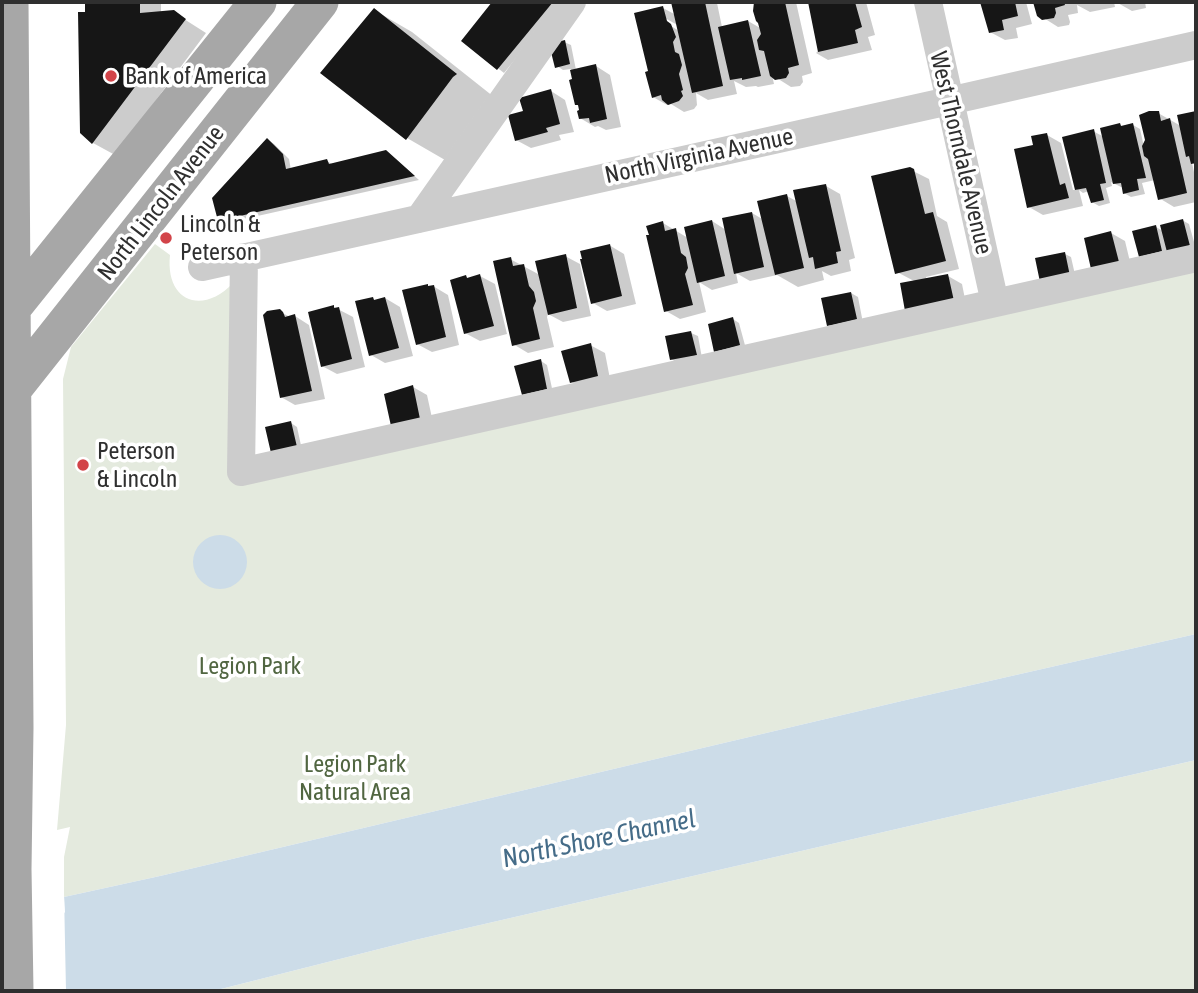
<!DOCTYPE html>
<html>
<head>
<meta charset="utf-8">
<style>
  body { margin:0 }
  #map { position:relative; width:1198px; height:993px; overflow:hidden; background:#fff; font-family:"Asap Condensed",sans-serif }
  canvas { display:block }
  .frame { position:absolute; inset:0; border:4px solid #2f2f2f; pointer-events:none }
</style>
</head>
<body>
<div id="map">
<canvas width="1198" height="993"></canvas>
<div class="frame"></div>
</div>
<script>
const context = document.querySelector('canvas').getContext('2d');
context.lineJoin = 'round';
function fillPath(path, color) {
  context.fillStyle = color;
  context.fill(path, 'evenodd');
}
function stroke(path, color, width, dash) {
  context.strokeStyle = color;
  context.lineWidth = width;
  context.lineCap = dash ? 'butt' : 'round';
  context.setLineDash(dash || []);
  context.stroke(path);
}
function label(font, color, halo, rows, align = 'center') {
  context.font = font + ' "Asap Condensed",sans-serif';
  context.lineWidth = 7;
  context.setLineDash([]);
  context.textBaseline = 'middle';
  context.strokeStyle = halo;
  context.fillStyle = color;
  for (const [text, x, y, turn = 0] of rows) {
    context.save();
    context.translate(x, y);
    context.rotate((+turn || 0) * Math.PI / 180);
    context.textAlign = isNaN(turn) ? turn : align;
    if (halo) context.strokeText(text, 0, 0);
    context.fillText(text, 0, 0);
    context.restore();
  }
}
const green = new Path2D(`
  M155,244L170,255C165,301 202,316 233,283L234,471L1196,267V634L906,700L160,876L64,897V857L70,827L57,830L66,725L63,379L71,347Z
  M1196,760V991H213L415,940Z`);
const water = new Path2D(`
  M193 562a27 27 0 1 1 54 0a27 27 0 1 1-54 0Z
  M1196,634V760L415,940L213,991H2L65,912L64,897L160,876L906,700Z`);
const pier = new Path2D(`
  M64,893L66,991H2V922L61,909L60,896Z`);
const shadow = new Path2D(`
  M87,2H161V13L173,12L206,33L115,155L93,143L82,132Z
  M494,2H562L504,73L463,41Z
  M673,2H714L717,3L722,27L748,21L762,29L756,2H796L812,73L802,76L803,82L800,86L791,87L772,75L774,84L758,87L756,86L746,87L734,81L737,94L708,100L696,93L697,105L694,109L684,112L671,104L667,105L653,97L663,8L676,15ZM665,18L679,26V31L663,21Z
  M810,2H866L875,35L868,37L872,50L828,60L816,53L820,49Z
  M982,2H1026L1032,24L1016,28L1018,38L1005,40L990,32Z
  M1035,2H1114L1115,7L1090,12L1077,5L1078,13L1068,15L1070,22L1069,25L1058,27L1039,15Z
  M1116,2H1145L1146,8L1132,11Z
  M374,10L412,32L494,97L445,160L407,138L323,72Z
  M564,42L571,45L576,70L596,66L610,75L621,127L606,130L598,126L595,127L580,118V107L576,104L571,69L563,70L557,66Z
  M551,91L565,100L574,132L559,135L561,140L531,148L516,140L525,113Z
  M1196,112V165L1192,163L1196,181V202L1174,207L1159,198L1155,180L1142,183L1145,194L1131,197L1124,193L1123,187H1121L1111,182L1112,186L1106,188L1110,203L1099,206L1092,202L1089,191L1083,193L1079,190L1083,206L1043,215L1029,207L1035,146L1047,135L1061,143L1073,190H1077L1064,138L1093,131L1104,137L1120,125L1124,127L1133,125L1140,129L1144,147L1158,113L1181,126L1179,116Z
  M268,140L274,144L289,159L291,170L327,161L333,165L393,157L419,180L226,223L220,220Z
  M909,169L929,179L937,216L947,222L959,269L926,277L927,280L948,276L962,284L967,309L897,272Z
  M826,186L840,194L855,258L849,260L851,271L831,276L822,271L824,280L798,287L777,275L750,281L736,273L738,283L712,290L699,282L706,312L680,319L666,311L663,223L688,238L712,221L726,230L752,213L764,220L787,196L798,202Z
  M1182,220L1189,224L1196,249L1147,259L1156,227L1163,231Z
  M1111,233L1125,241L1132,270L1086,239Z
  M609,245L624,254L636,304L607,311L593,303Z
  M1065,254L1071,257L1076,279L1048,285Z
  M565,256L580,264L591,316L563,322L548,314L547,317L554,347L528,353L513,344L510,259L540,275Z
  M480,276L495,284L507,334L480,341L465,333L466,277L469,279Z
  M433,286L448,295L459,345L432,352L417,344L430,287Z
  M851,293L858,297L863,323L835,329L829,325Z
  M372,298L376,301L385,298L400,307L413,356L385,363L371,355Z
  M334,307L353,317L365,367L337,374L322,366L310,313Z
  M279,311L290,317L295,316L309,325L325,399L295,405L281,397Z
  M733,319L739,323L746,349L716,351Z
  M691,333L698,336L702,358L678,363L671,359Z
  M590,345L605,353L611,384L586,390L572,382Z
  M541,361L547,365L553,393L530,398Z
  M413,387L427,395L434,427L407,433Z
  M291,423L297,427L302,450L279,455Z`);
const building = new Path2D(`
  M85,2H140V13L174,10L186,19L92,144L80,133L78,12H85Z
  M492,2H553L497,70L461,41Z
  M671,2H705L723,86L692,93Z
  M754,2H785L799,65L788,68L789,73L786,78L775,80L770,76L764,51L759,50L757,40L761,34L758,23L756,21L753,11Z
  M808,2H855L862,27L855,30L858,43L818,52Z
  M980,2H1015L1018,16L1002,20L1004,30L989,33Z
  M1033,2H1064L1065,5L1055,8L1056,13L1054,18L1042,20L1037,16Z
  M663,6L667,21L671,24L676,37L673,42L675,52L679,54L682,65L679,74L683,90L681,91L683,96L679,101L668,105L662,100L661,95L652,98L645,72L648,71L634,13Z
  M374,8L457,74L453,77L406,140L320,73Z
  M748,20L761,76L742,80V78L730,80L718,27Z
  M565,40L570,64L555,68L549,44Z
  M596,64L607,119L590,123L589,118L579,119L577,111L579,110L578,105H575L569,80L572,79L570,70Z
  M551,89L560,124L546,128L548,132L515,141L508,115L523,111L519,98Z
  M1149,111H1159L1161,121L1170,118L1187,193L1158,200L1148,159L1144,156L1142,146L1145,140L1139,115Z
  M1196,111V163L1191,164L1189,156L1186,157L1177,115Z
  M1120,123L1121,126L1133,123L1146,178L1137,179L1139,190L1123,194L1121,183L1113,184L1100,128Z
  M1094,129L1106,183L1100,184L1104,200L1091,203L1086,188L1075,190L1062,137Z
  M1047,133L1060,185L1065,183L1069,198L1027,208L1014,149L1033,145L1031,136Z
  M267,138L283,154L286,169L327,159L329,164L386,150L415,176L218,221L212,198Z
  M910,167L914,169L925,214L933,212L946,261L895,274L871,176Z
  M826,184L841,251L836,252L838,263L815,269L813,257L809,258L793,190Z
  M787,194L804,268L775,275L757,201Z
  M752,212L764,267L734,274L722,218Z
  M1183,219L1190,246L1167,252L1160,225Z
  M712,220L725,276L697,283L684,227Z
  M663,221L665,231L676,228L681,253L686,257L688,268L685,274L693,305L664,312L646,235H649L646,226Z
  M1156,225L1162,251L1139,257L1132,231Z
  M1111,231L1119,262L1091,269L1084,238Z
  M610,244L622,296L591,304L580,259H582L580,251Z
  M1065,252L1070,276L1040,282L1035,258Z
  M566,254L577,308L548,315L535,261Z
  M511,257L513,266L524,264L529,286L534,292L536,301L533,308L540,339L512,346L493,261Z
  M480,274L494,326L464,334L450,280L466,275L467,278Z
  M948,274L954,301L905,311L900,283Z
  M428,284V286L434,285L446,337L416,345L402,290Z
  M851,292L857,319L827,326L821,298Z
  M373,297L374,300L385,297L399,348L369,356L355,301Z
  M334,305V308L339,307L352,359L321,367L308,312Z
  M280,309L283,312L285,317L295,314L312,391L280,398L263,315L267,311Z
  M733,317L740,345L714,352L708,324Z
  M691,331L697,355L670,360L665,336Z
  M591,343L598,376L570,383L561,351Z
  M541,359L547,389L522,395L514,366Z
  M413,385L420,419L391,426L384,394Z
  M291,421L297,447L271,453L265,427Z`);
const minor = new Path2D(`
  M928,2L995,303
  M419,219L572,2
  M244,257L241,472L1196,258
  M202,267L949,101L1196,45`);
const major = new Path2D(`
  M10,2L15,728L13,869L15,991
  M7,315L258,2
  M7,397L320,2`);
const markers = [
  [111,76,7,"#d24449"],
  [166,238,7,"#d24449"],
  [83,465,7,"#d24449"]
];
const poiNames = [
  ["Bank of America",125,76],
  ["Lincoln &",180,224],
  ["Peterson",180,252],
  ["Peterson",97,451],
  ["& Lincoln",97,479]
];
const streetNames = [
  ["West Thorndale Avenue",961,153,77],
  ["North Virginia Avenue",699,156,-12],
  ["North Lincoln Avenue",161,203,-52]
];
const parkNames = [
  ["Legion Park",250,666],
  ["Legion Park",355,764],
  ["Natural Area",355,792]
];
const waterNames = [
  ["North Shore Channel",599,839,-12]
];
fillPath(green, '#e4eade');
fillPath(water, '#ccdce8');
fillPath(pier, '#fff');
fillPath(shadow, '#0003');
fillPath(building, '#161616');
stroke(minor, '#ccc', 28);
stroke(major, '#a7a7a7', 37);
for (const [x, y, r, color] of markers) {
  const dot = new Path2D();
  dot.arc(x, y, r, 0, 2 * Math.PI);
  context.fillStyle = color;
  context.fill(dot);
  stroke(dot, '#fff', 2.5);
}
label('24px', '#2f2f2f', '#fff', poiNames, 'left');
label('24px', '#2f2f2f', '#fff', streetNames);
label('24px', '#516641', '#fff', parkNames);
label('italic 26px', '#456c88', '#fff', waterNames);
</script>
</body>
</html>
